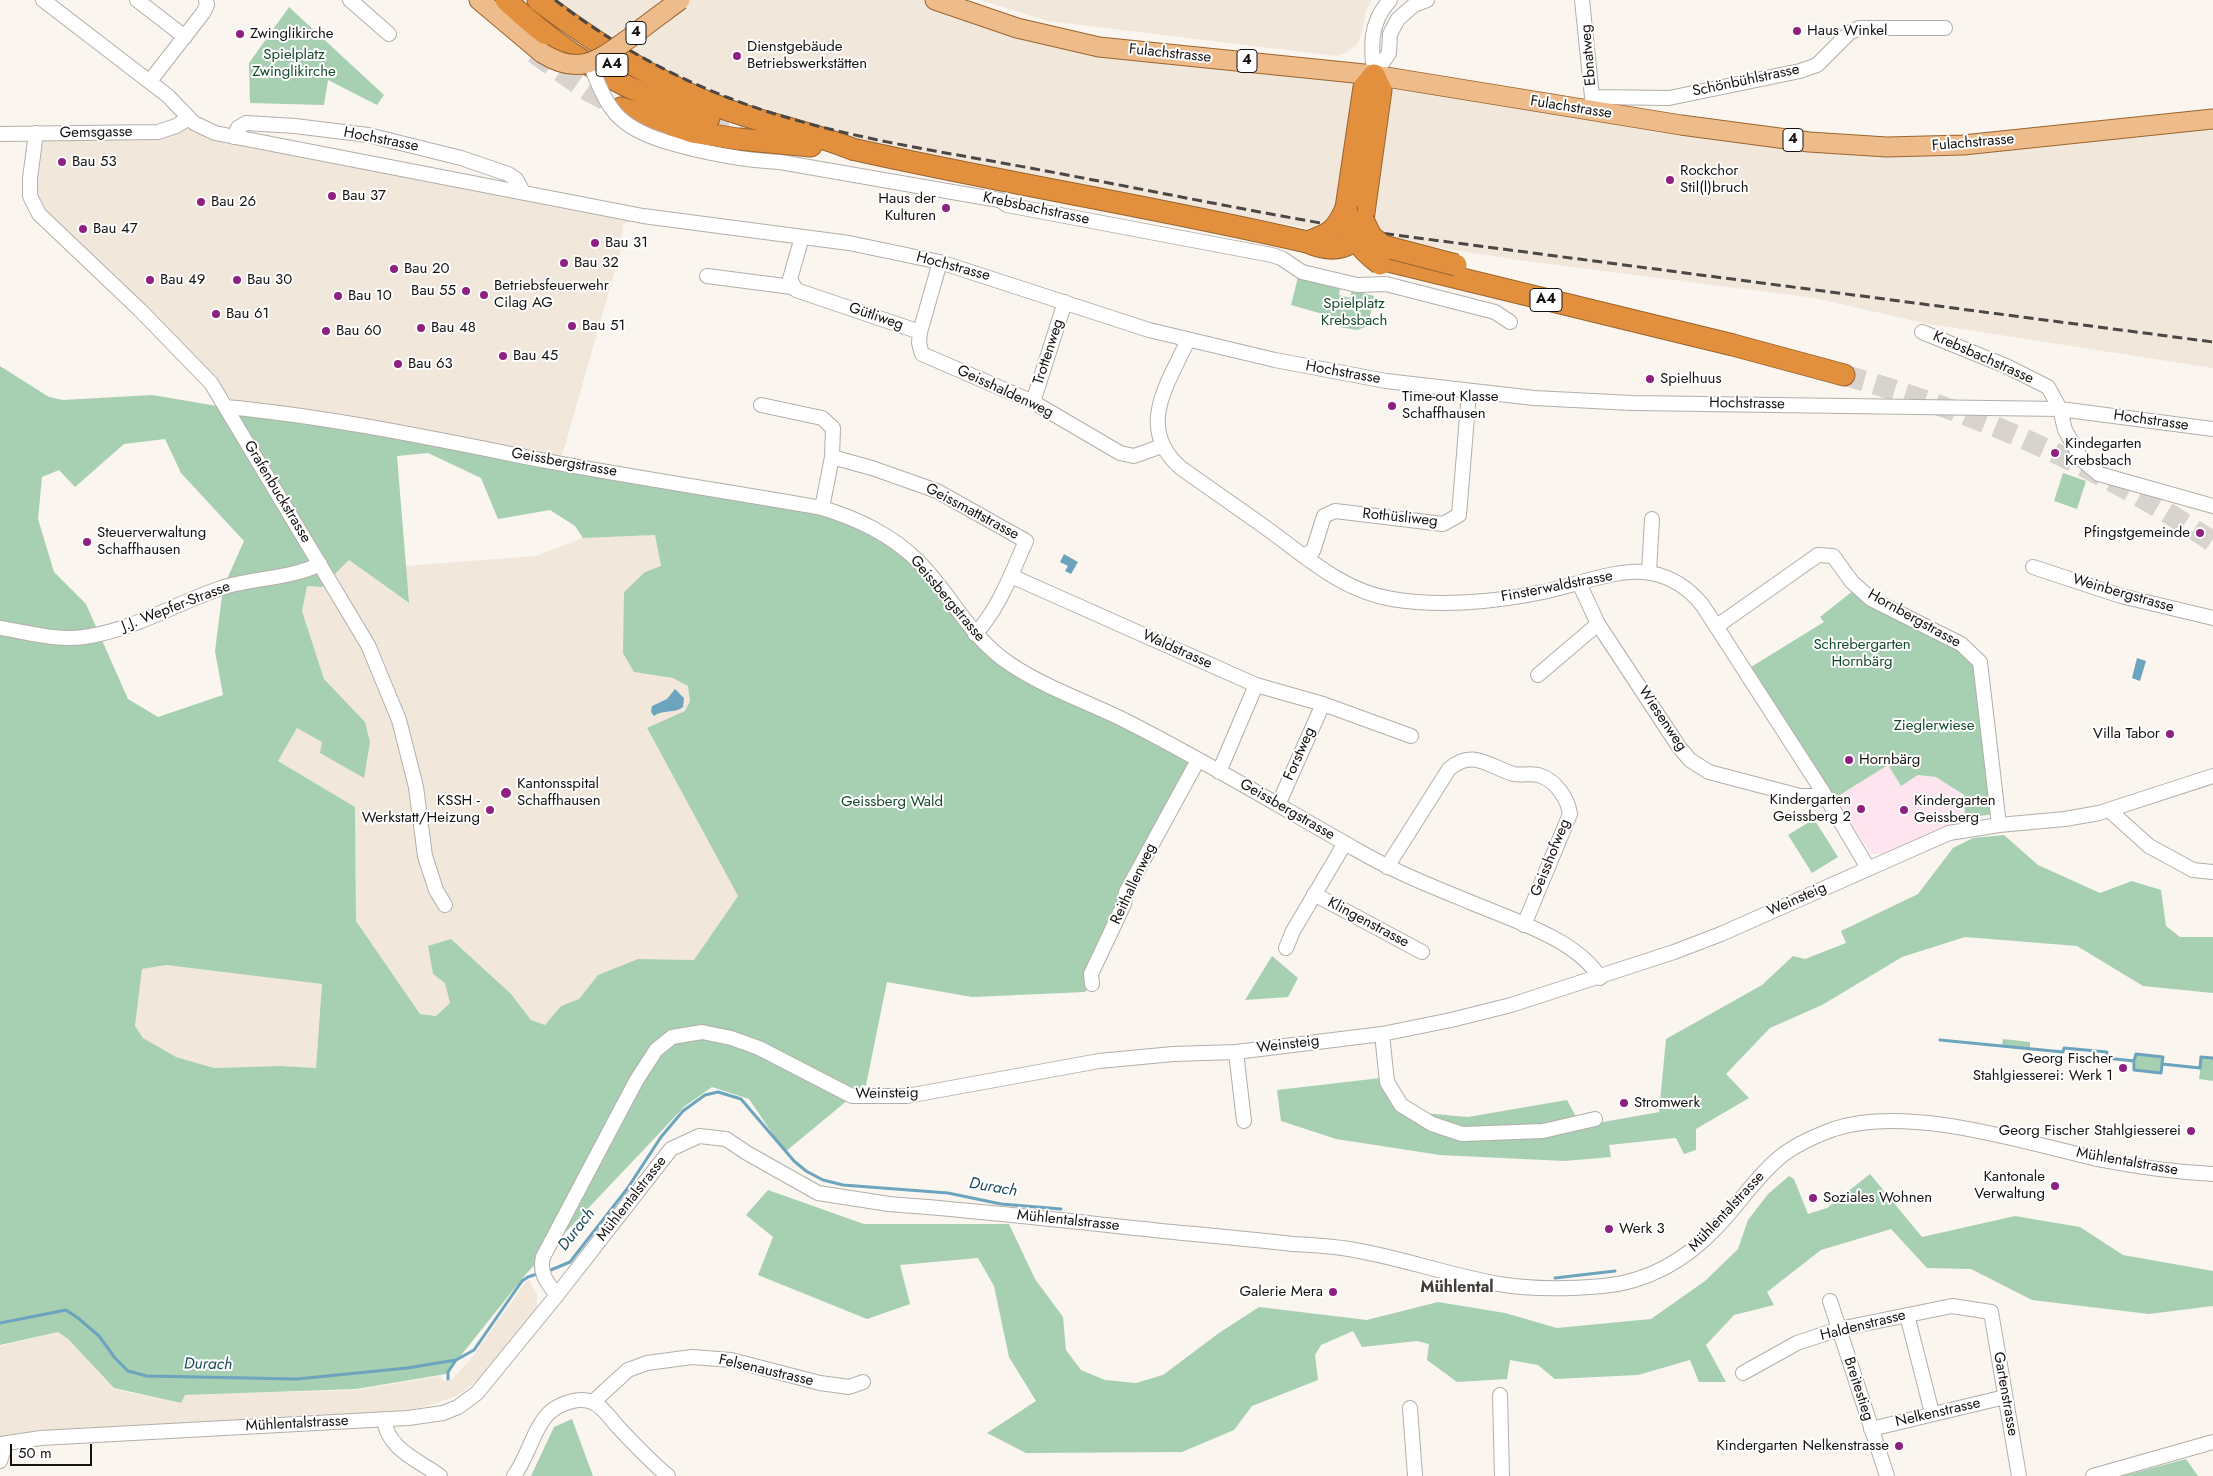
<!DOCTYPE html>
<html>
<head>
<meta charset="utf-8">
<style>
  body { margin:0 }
  #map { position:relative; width:2213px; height:1476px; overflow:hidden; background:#faf5ef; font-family:Jost,sans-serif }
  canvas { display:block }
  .scale { position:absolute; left:10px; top:1444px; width:82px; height:22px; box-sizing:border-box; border:2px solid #151311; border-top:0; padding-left:6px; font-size:15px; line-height:18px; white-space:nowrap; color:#151311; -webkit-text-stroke:4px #fff; paint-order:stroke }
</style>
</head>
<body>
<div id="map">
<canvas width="2213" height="1476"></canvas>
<div class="scale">50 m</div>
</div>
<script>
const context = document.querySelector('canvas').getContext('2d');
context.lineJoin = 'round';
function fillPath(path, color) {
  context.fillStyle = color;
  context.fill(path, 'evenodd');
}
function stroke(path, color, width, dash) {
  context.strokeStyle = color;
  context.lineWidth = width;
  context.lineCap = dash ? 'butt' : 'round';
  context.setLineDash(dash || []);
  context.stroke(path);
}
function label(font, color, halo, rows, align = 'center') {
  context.font = font + ' Jost,sans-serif';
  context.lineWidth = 4;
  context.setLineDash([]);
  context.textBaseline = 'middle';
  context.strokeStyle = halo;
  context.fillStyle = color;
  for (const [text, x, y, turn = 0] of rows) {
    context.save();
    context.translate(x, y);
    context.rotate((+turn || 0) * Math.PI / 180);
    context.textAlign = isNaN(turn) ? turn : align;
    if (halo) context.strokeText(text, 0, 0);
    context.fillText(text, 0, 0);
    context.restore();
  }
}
const built = new Path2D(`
  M547,0H935L1017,28L1847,145L2213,119V368L1923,323L1815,298L1525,261L1272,222L882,146L775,121L690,89Z
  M980,0H1372L1366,11L1362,33L1357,44L1348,52L1336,56L1048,21Z
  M194,123L643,216L623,224L621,249L560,463L226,407L39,214L30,178L36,133Z
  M655,535L661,566L645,572L634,672L673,678L688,686L690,701L685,711L647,729L738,896L694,960L638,959L598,975L579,999L561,1006L545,1025L531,1020L511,994L428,946L433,974L445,982L450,1003L436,1016L420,1014L356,921L355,807L278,761L297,728L323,742L365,722L324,679L302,611L307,586L322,587L349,560L408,603L405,566L535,556L583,538Z
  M166,965L322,984L316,1068L281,1066L214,1068L176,1057L143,1038L135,1026L142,969Z
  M529,1280L537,1295V1307L481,1378L458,1395L431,1405L408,1410L0,1436V1346L58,1332L68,1339L114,1389L181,1403L184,1395L356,1390L440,1376L444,1381L453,1378L470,1360L525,1283Z`);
const education = new Path2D(`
  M1888,765L1900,786L1919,775L1936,777L1964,796L1965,822L1934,831L1884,854H1871L1836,798Z`);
const green = new Path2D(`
  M289,7L384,95L377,105L328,80L324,105L250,103L249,63Z
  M1298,277L1340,288L1339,295L1350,298L1352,290L1374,296L1368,326L1357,330L1339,327L1326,315L1291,305Z
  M0,366L49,397L63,400L152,395L822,508L889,535L993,653L1194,757L1126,892L1092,984L1085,992L972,997L887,982L866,1085L785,1152L749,1099L712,1087L685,1106L526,1274L446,1374L356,1389L185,1395L181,1403L114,1388L68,1339L58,1332L0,1345ZM165,439L181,473L244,541L223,588L215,651L223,695L158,717L128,699L86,604L54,572L38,519L42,477L59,470L75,487L124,444ZM428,453L481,478L498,519L550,510L575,526L583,538L655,535L661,566L645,572L624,592L623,653L634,672L673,678L688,686L690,701L685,711L647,728L738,896L694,960L638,959L598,975L579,999L561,1006L545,1025L531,1020L511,994L451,939L428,946L433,974L445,983L450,1003L436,1016L420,1014L356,921L355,807L278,761L297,728L322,742L320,753L364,778L370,742L365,722L324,679L302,611L307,586L322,587L349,560L409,603L397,456ZM166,965L322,984L316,1068L281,1066L214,1068L176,1057L143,1038L135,1026L142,969Z
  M2063,473L2086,481L2077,509L2054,501Z
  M1854,590L1963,649L1978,666L1994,814L1965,818L1964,795L1936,777L1918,775L1901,786L1888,765L1835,798L1751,667L1824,622L1820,617Z
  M1814,819L1838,857L1812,873L1788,835Z
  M2004,835L2038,865L2100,893L2132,881L2161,890L2166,926L2180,937H2213V993L2143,986L2077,946L1965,937L1902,957L1822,1005L1770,1028L1726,1074L1749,1098L1696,1129V1150L1684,1154L1676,1138L1609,1145L1611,1157L1564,1161L1440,1155L1336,1139L1281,1121L1277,1090L1381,1078L1401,1111L1468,1117L1567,1100L1581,1126L1659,1112L1666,1039L1762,985L1793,956L1805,959L1846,943L1841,931L1918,894L1953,848L1973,838Z
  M1272,956L1298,978L1288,997L1245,1000Z
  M2003,1039L2030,1042V1048L2002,1045Z
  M2136,1055L2162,1057L2161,1072L2135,1069Z
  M2202,1057L2213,1059V1081L2199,1079Z
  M1870,1174L1922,1237L2015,1216L2080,1227L2123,1255L2213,1271V1306L2149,1314L2032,1300L1971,1269L1927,1268L1891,1229L1821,1250L1767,1292L1774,1305L1734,1315L1706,1345L1726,1382H1699L1690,1360L1638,1375L1555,1379L1538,1365L1510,1360L1507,1379L1457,1382L1427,1360L1429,1344L1417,1341L1362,1347L1353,1331L1321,1345L1315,1355L1318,1380L1252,1406L1234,1430L1182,1452L1026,1453L987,1433L1036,1401L1009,1357L994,1286L978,1258L900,1265L910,1304L867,1319L758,1275L773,1237L746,1215L768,1190L864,1224H1009L1035,1279L1063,1317L1066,1350L1081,1370L1105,1380L1136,1383L1163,1375L1219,1333L1259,1307L1367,1320L1438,1302L1505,1313L1557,1328L1651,1319L1705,1281L1738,1249L1748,1220L1768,1194L1789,1176L1794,1179L1808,1214L1827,1208Z
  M572,1419L593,1476H531L554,1427Z
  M2186,1459L2198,1476H2122Z`);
const water = new Path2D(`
  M1064,554L1078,562L1071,574L1065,571L1068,566L1060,562Z
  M2137,658L2146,661L2140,681L2132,678Z
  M675,689L684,698L683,707C675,714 662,709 654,716L651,712L652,706L667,699Z`);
const stream = new Path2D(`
  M1940,1040L2063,1052L2064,1048L2107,1052L2106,1058L2134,1061V1070L2161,1073L2162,1064L2200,1068L2201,1057L2213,1058
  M2134,1061L2136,1054L2163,1057L2162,1063
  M546,1272L570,1262L627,1189L661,1137L683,1111L705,1095L718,1092L741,1099L794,1161L806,1171L823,1180L843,1185L948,1193L1001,1204L1061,1209
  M1555,1278L1615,1271
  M0,1323L66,1310L78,1318L99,1336L115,1358L128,1371L147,1376L297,1379L407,1368L456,1360L474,1350L522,1281L528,1277L540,1273
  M448,1379V1372L456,1360`);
const highwayTunnel = new Path2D(`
  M534,53L588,91L621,108
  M709,118L768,136
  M1844,375C1975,412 2100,466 2213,542`);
const minor = new Path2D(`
  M43,0L168,96L194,123L215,133L643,216L849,243L940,262L1149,330L1275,360L1386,381L1534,398L1632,403L2060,409L2213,429
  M137,0L185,37
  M350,0L389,34
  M1582,0L1592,97L1591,106
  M1374,75L1389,53L1390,34L1398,19L1414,5L1427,0
  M1374,75C1371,46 1369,23 1390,0
  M150,81L203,13L207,5L206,0
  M1592,97L1669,98L1800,71L1817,65L1849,33L1859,28H1945
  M36,133L30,178V196L39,214L140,310L211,383L368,645L399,720L416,787L425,856L436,890L445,905
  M0,134L158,132L176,126L189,118
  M234,137L238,128L246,123L295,126L368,135L461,158L508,174L516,179L523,192
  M664,141C701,152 741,160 780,162L987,198L1000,200L1007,205L1272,255L1281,258L1302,272L1357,285L1386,284L1495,312L1510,322
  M802,237L790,279L796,290L920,332L940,262
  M707,276L792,287
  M920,332L919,343L922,354L1033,402L1120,453L1134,456L1162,446
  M1922,332L2006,366L2048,387L2060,409L2065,430L2082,460L2099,474L2213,506
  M1188,340C1168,384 1135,428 1181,468C1208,487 1235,506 1262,525C1303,554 1341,591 1392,599C1439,607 1496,602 1543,592C1574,586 1619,567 1650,573C1673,577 1689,588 1703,606L1823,792L1868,868
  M1033,402L1065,302
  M761,405L822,418L833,428L832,457L822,508
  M226,407C333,417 440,440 546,461C638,478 730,492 822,508C858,519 890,534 918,561C951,594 970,638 1010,664C1044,687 1085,701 1122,719C1202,759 1279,806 1357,850C1393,871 1431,886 1470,902C1510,919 1577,939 1600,978
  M832,457L872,468L937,491L1026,541C1012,572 999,609 975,634
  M1304,555L1313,551L1324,516L1335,511L1443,524L1459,515L1469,392
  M2033,567L2121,596L2213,618
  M1649,572L1652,519
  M1011,576L1256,685L1219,772
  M1579,583L1598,624L1679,747L1690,760L1709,772L1800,796H1816L1823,792
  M1717,626L1818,555L1833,556L1852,582L1871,599L1961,644L1980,662L1999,825
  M0,628C26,632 57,641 84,637C134,630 176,603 224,587C255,578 293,578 320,564
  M1538,675L1598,624
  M1256,685L1323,704L1411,736
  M1278,805L1323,704
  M2109,810L2149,846L2193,870L2213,872
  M1387,867L1449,769C1473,748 1489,767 1514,774C1523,776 1532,772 1541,776C1556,781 1568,799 1570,814L1524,925
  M1314,894L1422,952
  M1286,948L1293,931L1345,843
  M1092,984L1091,974L1124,904L1126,892L1198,760
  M1382,1034L1387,1082L1401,1105L1432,1124L1462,1134L1543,1131L1595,1119
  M1236,1052L1244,1121
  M557,1295C547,1283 539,1273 543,1257L636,1081L656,1050L672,1037L702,1032L731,1038L759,1048L852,1096H907L1099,1061L1173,1054L1236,1052L1382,1034L1451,1020L1511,1005L1674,952L1721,934L1949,833L1999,825L2065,819L2099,813L2213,776
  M1830,1301L1887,1476
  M1907,1315L1932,1413
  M1743,1373L1797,1343L1839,1329L1952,1306L1991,1312L2019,1476
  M1500,1395L1502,1476
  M593,1402L628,1370L647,1363L692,1357L731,1360L820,1383L849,1387L863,1382
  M1410,1408L1415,1476
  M384,1419C387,1449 418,1460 440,1476
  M1871,1429L2005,1397
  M0,1444L41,1438L408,1418L443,1413L458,1407L477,1393L557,1295L671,1149L699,1136L726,1139L747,1153L818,1193L889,1204C987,1211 1084,1223 1182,1233C1219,1236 1256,1240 1293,1244C1312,1245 1331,1246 1349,1249C1399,1257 1448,1275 1499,1284C1533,1290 1568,1289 1603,1286C1649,1282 1687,1259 1718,1226C1739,1204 1755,1178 1779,1158C1794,1145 1815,1136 1834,1129C1909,1104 2026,1143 2102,1160C2138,1167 2176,1172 2213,1174
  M0,1461L6,1443
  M514,1476C528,1457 534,1427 550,1412C561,1403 580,1396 594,1403C603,1407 611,1419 618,1427C634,1444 650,1461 668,1476
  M2093,1476L2213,1442`);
const major = new Path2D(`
  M479,0L542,53
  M935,0L1017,28L1099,47L1374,75L1681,125L1809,142L1887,147L1963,145L2213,119`);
const highway = new Path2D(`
  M506,0C544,36 596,74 644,94C665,103 687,110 709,118
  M538,0C595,43 658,84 725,109C767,124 811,132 852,149
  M621,108L693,132L738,139L811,146
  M1346,208L1364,87L1374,75L1381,90L1363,220
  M1380,259L1733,345L1844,375`);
const rail = new Path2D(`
  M555,0C608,41 667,74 729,98C830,137 941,151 1046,171C1158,192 1268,215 1380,233L2213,342`);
const minorBridge = new Path2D(`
  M590,63C607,108 616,126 664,141`);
const majorBridge = new Path2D(`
  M542,53C580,77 599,60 631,37C647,24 664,12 680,0`);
const highwayBridge = new Path2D(`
  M852,149C1003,183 1156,207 1307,242C1332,253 1357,251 1363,220
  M1346,208C1350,236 1358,247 1380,264
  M1363,220L1371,236L1383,246L1456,265
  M1307,242C1330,234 1336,231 1346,208`);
const markers = [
  [1797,31,5,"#8e2082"],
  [240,34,5,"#8e2082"],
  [737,56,5,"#8e2082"],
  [62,162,5,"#8e2082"],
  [1670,180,5,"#8e2082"],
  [332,196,5,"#8e2082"],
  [201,202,5,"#8e2082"],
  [946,208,5,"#8e2082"],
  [83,229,5,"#8e2082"],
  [595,243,5,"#8e2082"],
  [564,263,5,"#8e2082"],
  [394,269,5,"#8e2082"],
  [150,280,5,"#8e2082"],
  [237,280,5,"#8e2082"],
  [466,291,5,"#8e2082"],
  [484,295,5,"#8e2082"],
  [338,296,5,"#8e2082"],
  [216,314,5,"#8e2082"],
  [572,326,5,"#8e2082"],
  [421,328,5,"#8e2082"],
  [326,331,5,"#8e2082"],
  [503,356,5,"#8e2082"],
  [398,364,5,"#8e2082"],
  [1650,379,5,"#8e2082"],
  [1392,406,5,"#8e2082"],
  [2055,453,5,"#8e2082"],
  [2200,533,5,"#8e2082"],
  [87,542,5,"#8e2082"],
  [2170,734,5,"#8e2082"],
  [1849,760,5,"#8e2082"],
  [506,793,6,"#8e2082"],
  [1861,809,5,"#8e2082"],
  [490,810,5,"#8e2082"],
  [1904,810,5,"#8e2082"],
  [2123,1068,5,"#8e2082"],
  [1624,1103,5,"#8e2082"],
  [2191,1131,5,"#8e2082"],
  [2055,1186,5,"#8e2082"],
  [1813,1198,5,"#8e2082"],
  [1609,1229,5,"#8e2082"],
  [1333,1292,5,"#8e2082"],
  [1899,1446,5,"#8e2082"]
];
const shields = [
  [636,33,20],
  [1247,61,20],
  [612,65,32],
  [1793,140,20],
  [1546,300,32]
];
const shieldNames = [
  ["4",636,33],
  ["4",1247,61],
  ["A4",612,65],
  ["4",1793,140],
  ["A4",1546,300]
];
const poiNames = [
  ["Haus Winkel",1807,31],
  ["Zwinglikirche",250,34],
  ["Dienstgebäude",747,47],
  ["Betriebswerkstätten",747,64],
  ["Bau 53",72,162],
  ["Rockchor",1680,171],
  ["Stil(l)bruch",1680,188],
  ["Bau 37",342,196],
  ["Haus der",936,199,"right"],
  ["Kulturen",936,216,"right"],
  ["Bau 26",211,202],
  ["Bau 47",93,229],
  ["Bau 31",605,243],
  ["Bau 32",574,263],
  ["Bau 20",404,269],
  ["Bau 49",160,280],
  ["Bau 30",247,280],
  ["Betriebsfeuerwehr",494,286],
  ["Cilag AG",494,303],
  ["Bau 55",456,291,"right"],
  ["Bau 10",348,296],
  ["Bau 61",226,314],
  ["Bau 51",582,326],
  ["Bau 48",431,328],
  ["Bau 60",336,331],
  ["Bau 45",513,356],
  ["Bau 63",408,364],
  ["Spielhuus",1660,379],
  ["Time-out Klasse",1402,397],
  ["Schaffhausen",1402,414],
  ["Kindegarten",2065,444],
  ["Krebsbach",2065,461],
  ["Steuerverwaltung",97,533],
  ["Schaffhausen",97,550],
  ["Pfingstgemeinde",2190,533,"right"],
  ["Villa Tabor",2160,734,"right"],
  ["Hornbärg",1859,760],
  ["Kantonsspital",517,784],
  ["Schaffhausen",517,801],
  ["Kindergarten",1851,800,"right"],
  ["Geissberg 2",1851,817,"right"],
  ["KSSH -",480,801,"right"],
  ["Werkstatt/Heizung",480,818,"right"],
  ["Kindergarten",1914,801],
  ["Geissberg",1914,818],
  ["Georg Fischer",2113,1059,"right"],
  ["Stahlgiesserei: Werk 1",2113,1076,"right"],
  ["Stromwerk",1634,1103],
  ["Georg Fischer Stahlgiesserei",2181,1131,"right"],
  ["Kantonale",2045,1177,"right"],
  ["Verwaltung",2045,1194,"right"],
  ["Soziales Wohnen",1823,1198],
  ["Werk 3",1619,1229],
  ["Galerie Mera",1323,1292,"right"],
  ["Kindergarten Nelkenstrasse",1889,1446,"right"]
];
const streetNames = [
  ["Fulachstrasse",1170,54,6],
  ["Ebnatweg",1589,55,-95],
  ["Schönbühlstrasse",1746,81,-12],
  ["Fulachstrasse",1571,108,9],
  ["Gemsgasse",96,133,-1],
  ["Hochstrasse",381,140,11],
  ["Fulachstrasse",1973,143,-5],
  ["Krebsbachstrasse",1036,209,12],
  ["Hochstrasse",953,267,15],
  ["Gütliweg",876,317,19],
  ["Trottenweg",1049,352,-72],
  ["Krebsbachstrasse",1983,358,24],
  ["Hochstrasse",1343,373,10],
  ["Geisshaldenweg",1005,392,25],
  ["Hochstrasse",1747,404,1],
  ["Hochstrasse",2151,421,8],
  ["Geissbergstrasse",564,463,10],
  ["Grafenbuckstrasse",277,492,59],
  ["Geissmattstrasse",972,512,28],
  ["Rothüsliweg",1400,518,6],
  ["Finsterwaldstrasse",1557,587,-11],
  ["Weinbergstrasse",2123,594,16],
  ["Geissbergstrasse",947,599,50],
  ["J.J. Wepfer-Strasse",176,607,-21],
  ["Hornbergstrasse",1914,619,29],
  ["Waldstrasse",1177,650,24],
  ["Wiesenweg",1662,719,56],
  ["Forstweg",1300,754,-66],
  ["Geissbergstrasse",1287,810,30],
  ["Geisshofweg",1551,858,-68],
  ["Reithallenweg",1134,884,-65],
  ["Weinsteig",1797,900,-24],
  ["Klingenstrasse",1368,923,28],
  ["Weinsteig",1288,1045,-7],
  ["Weinsteig",887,1094,-1],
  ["Mühlentalstrasse",2127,1162,10],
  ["Mühlentalstrasse",632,1199,-52],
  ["Mühlentalstrasse",1727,1212,-47],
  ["Mühlentalstrasse",1068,1221,6],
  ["Haldenstrasse",1863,1326,-14],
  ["Felsenaustrasse",766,1371,13],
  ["Breitestieg",1858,1389,72],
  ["Gartenstrasse",2005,1394,80],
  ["Nelkenstrasse",1938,1413,-13],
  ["Mühlentalstrasse",297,1424,-3]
];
const parkNames = [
  ["Spielplatz",294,55],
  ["Zwinglikirche",294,72],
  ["Spielplatz",1354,304],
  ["Krebsbach",1354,321],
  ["Schrebergarten",1862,645],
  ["Hornbärg",1862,662],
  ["Zieglerwiese",1934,726],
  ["Geissberg Wald",892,802]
];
const waterNames = [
  ["Durach",993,1188,10],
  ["Durach",577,1230,-52],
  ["Durach",208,1365,1]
];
const neighbourhoodNames = [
  ["Mühlental",1457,1288]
];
fillPath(built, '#f1e7db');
fillPath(education, '#fde4ee');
fillPath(green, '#a7cfb2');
fillPath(water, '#6ca4bd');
stroke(stream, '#6ca4bd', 3);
stroke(highwayTunnel, '#d8d3ce', 21, [21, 11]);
stroke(minor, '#b3aea9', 16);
stroke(major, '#9a642e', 21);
stroke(highway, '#9a642e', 23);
stroke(minor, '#fff', 14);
stroke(major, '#eebc8b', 19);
stroke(highway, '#e2903e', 21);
stroke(rail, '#4a4744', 3, [10, 5]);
stroke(minorBridge, '#b3aea9', 16, []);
stroke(majorBridge, '#9a642e', 21, []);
stroke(highwayBridge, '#9a642e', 23, []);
stroke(minorBridge, '#fff', 14);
stroke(majorBridge, '#eebc8b', 19);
stroke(highwayBridge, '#e2903e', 21);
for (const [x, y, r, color] of markers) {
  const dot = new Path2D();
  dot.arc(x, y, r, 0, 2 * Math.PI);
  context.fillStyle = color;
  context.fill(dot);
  stroke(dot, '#fff', 2);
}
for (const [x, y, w] of shields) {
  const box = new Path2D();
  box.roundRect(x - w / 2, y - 11.5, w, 23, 4);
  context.fillStyle = '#fff';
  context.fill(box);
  stroke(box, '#151311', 1);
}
label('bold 14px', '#151311', null, shieldNames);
label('15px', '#151311', '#fff', poiNames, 'left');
label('15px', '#151311', '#fff', streetNames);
label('15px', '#134a2a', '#fff', parkNames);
label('italic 16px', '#19495b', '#fff', waterNames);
label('bold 16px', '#423e39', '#fff', neighbourhoodNames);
</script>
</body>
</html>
